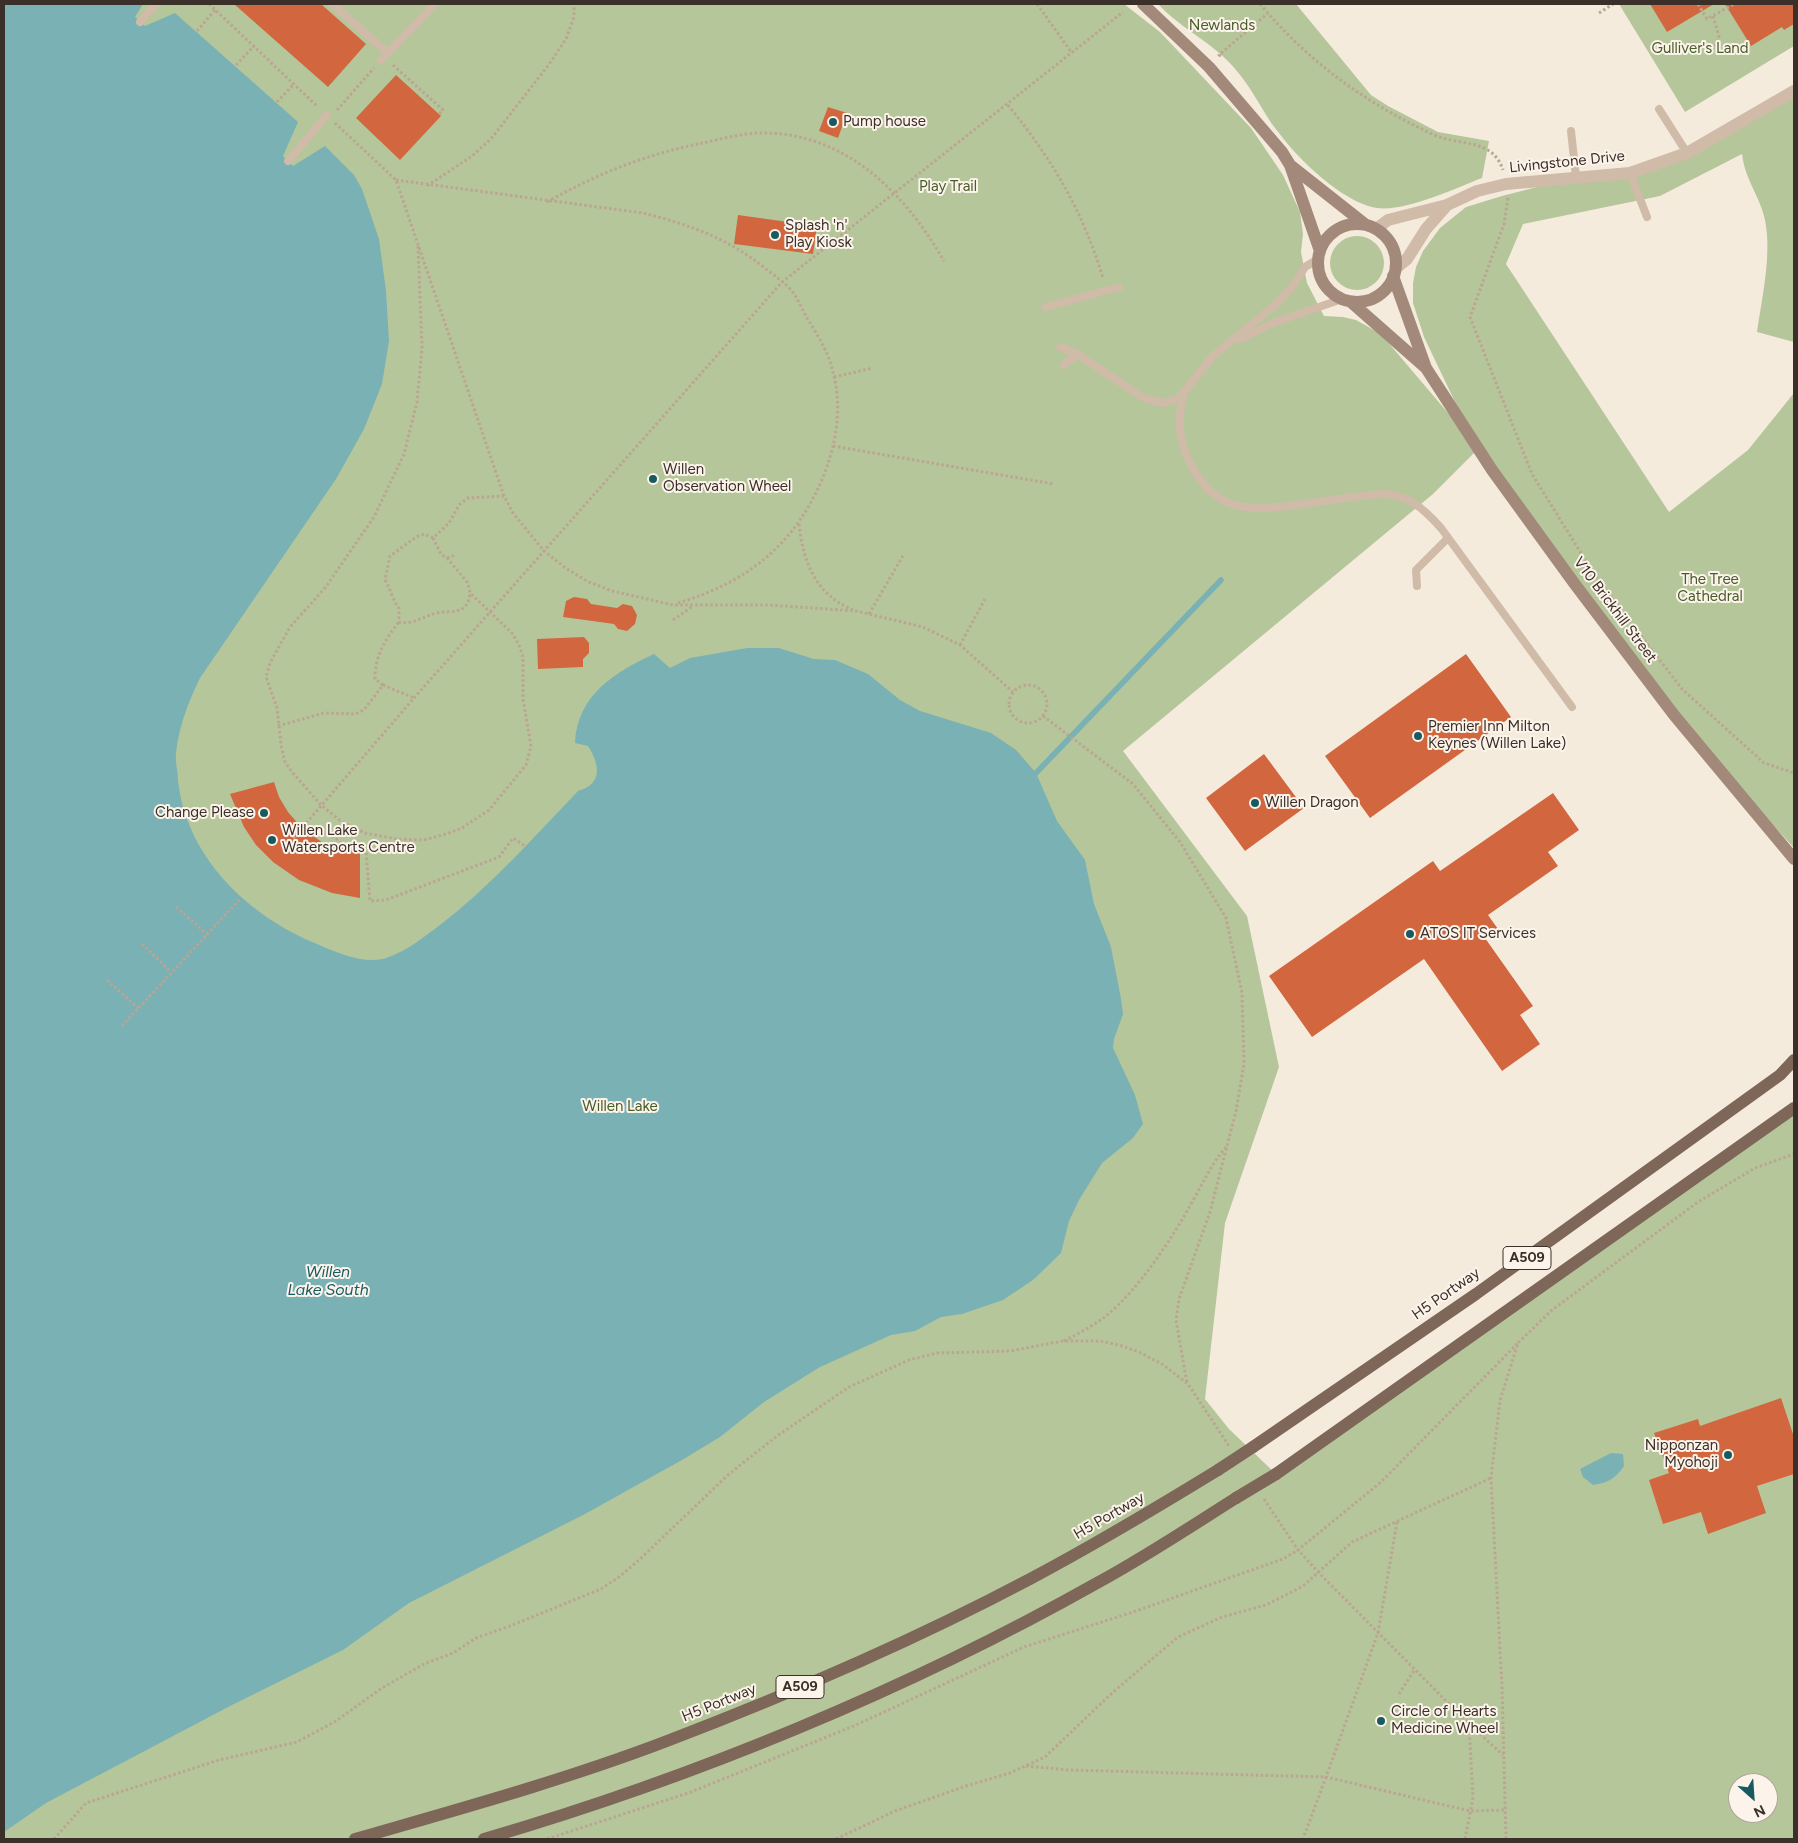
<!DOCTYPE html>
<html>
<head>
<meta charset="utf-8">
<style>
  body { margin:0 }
  #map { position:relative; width:1798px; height:1843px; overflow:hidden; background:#f5ebdd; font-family:Figtree,sans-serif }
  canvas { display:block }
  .frame { position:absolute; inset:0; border:5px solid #3b2f29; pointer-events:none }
  .north { position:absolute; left:1728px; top:1773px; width:50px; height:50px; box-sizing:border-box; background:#fcf4eb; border:1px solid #afa59d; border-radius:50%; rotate:154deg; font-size:14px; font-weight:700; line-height:20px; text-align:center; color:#3b2f29 }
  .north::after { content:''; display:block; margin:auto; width:18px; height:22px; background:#195a61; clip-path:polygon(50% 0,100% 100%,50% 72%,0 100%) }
</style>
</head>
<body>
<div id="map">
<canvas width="1798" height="1843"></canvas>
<div class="frame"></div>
<div class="north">N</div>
</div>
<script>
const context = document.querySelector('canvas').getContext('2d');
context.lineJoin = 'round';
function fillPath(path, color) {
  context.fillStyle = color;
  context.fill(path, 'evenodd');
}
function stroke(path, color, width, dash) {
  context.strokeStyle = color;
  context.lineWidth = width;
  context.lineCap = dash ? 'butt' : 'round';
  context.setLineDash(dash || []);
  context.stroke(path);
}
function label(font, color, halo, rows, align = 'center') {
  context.font = font + ' Figtree,sans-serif';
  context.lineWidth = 4;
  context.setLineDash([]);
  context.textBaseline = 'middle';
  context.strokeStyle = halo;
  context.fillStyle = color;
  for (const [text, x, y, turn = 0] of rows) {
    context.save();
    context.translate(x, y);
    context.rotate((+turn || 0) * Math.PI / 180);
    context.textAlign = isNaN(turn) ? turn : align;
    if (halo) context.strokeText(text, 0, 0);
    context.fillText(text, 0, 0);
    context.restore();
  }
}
const green = new Path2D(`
  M4,4H1124L1160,32L1251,128L1283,175L1300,212L1303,234L1301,252L1307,283L1324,316L1343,317L1356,320L1381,334L1476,446L1424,337L1413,303V283L1416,267L1423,251L1440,228L1466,207L1502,196L1576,177L1630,173L1687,153L1794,91V342L1757,332C1762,298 1772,254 1765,220C1760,196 1745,180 1742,154L1660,196L1523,224L1506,264L1669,512L1748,450L1794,393V848L1674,715L1478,449L1433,494L1123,751L1247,916L1279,1067L1225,1223L1205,1399L1229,1429L1276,1474L1794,1108V1839H4ZM1738,1783H1768V1813H1738Z
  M1158,4H1296L1371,95L1388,106L1438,132L1489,141L1482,178C1456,188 1405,212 1377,208C1363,206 1350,198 1339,191C1313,173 1291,150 1272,124C1260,106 1250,86 1236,70C1214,43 1181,29 1158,4Z
  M1619,4H1794V46L1685,112Z
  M1330 263a27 27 0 1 1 54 0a27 27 0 1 1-54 0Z`);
const water = new Path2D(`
  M4,4H143L135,17L145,26L175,13L298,122L283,156L293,166L325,146L354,175L362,189L379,239L386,291L389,341L382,384L364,429L336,479L200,678C188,703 179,726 176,753C175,762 178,771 178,780C186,857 248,916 317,944C338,953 366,966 389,957C408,950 424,937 440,925C491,886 533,838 578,791C603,784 600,765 588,746L575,743C577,695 615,672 654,654L670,668L690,658L747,648H779L814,659L835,660L868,674L900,700L920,711L991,733L1016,750L1036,773L1057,821L1085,860L1094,904L1111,947L1121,999L1123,1014L1114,1039L1113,1048L1135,1095L1143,1124L1133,1138L1102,1163L1079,1200L1069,1221L1061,1253L1033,1280L1003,1300L962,1314L941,1317L915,1331L891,1335L820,1367L764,1402L720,1437L682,1460L585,1514L409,1603L343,1650L230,1706L46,1803L4,1832Z
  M1611,1453L1623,1454L1624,1466C1616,1478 1608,1483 1593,1485L1583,1477L1580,1469Z`);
const stream = new Path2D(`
  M1036,773L1221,580`);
const building = new Path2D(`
  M234,4H321L366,44L328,87Z
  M1650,4H1714L1667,32Z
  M1725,4H1794V24L1784,30L1782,27L1751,46Z
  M396,75L441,116L400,160L356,118Z
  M828,107L847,113L838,138L819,131Z
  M738,215L817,226L813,254L734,244Z
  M574,597L587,599L591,604L617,608L623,604L632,606L637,615L635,624L627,631L618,629L614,624L563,617L566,601Z
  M584,637L589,643V653L583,659V667L538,669L537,639Z
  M1466,654L1511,717L1370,818L1325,756Z
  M1264,754L1304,808L1245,851L1206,798Z
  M274,782L279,797L288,812L301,827L323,843L360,852V898L332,893L299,880L273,862L256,845L244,827L230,794Z
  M1553,793L1579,830L1548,852L1558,866L1488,915L1498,929L1485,938L1533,1006L1520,1015L1540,1044L1502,1071L1424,959L1312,1037L1269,976L1433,861L1440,871Z
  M1781,1398L1794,1437V1474L1757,1486L1766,1513L1708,1534L1701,1512L1663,1524L1649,1480L1669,1473L1654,1433L1698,1419L1700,1426Z`);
const path = new Path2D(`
  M209,4L317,106
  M1037,4L1072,53
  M1260,4C1309,62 1364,102 1432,134C1459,147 1492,137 1503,170
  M1698,4L1707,19L1734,4
  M1599,13L1613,4
  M1713,16L1719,36L1715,47
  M197,31L215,10
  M1221,56L1219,55L1268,13
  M236,65L254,46
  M393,65L443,110L439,114
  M277,102L294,84
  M1008,105C1053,161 1082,209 1103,278
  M337,110L374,68
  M335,123L396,180L504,496L513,513L544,551L567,569L589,582L612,591L673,605H769L856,611L923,627L960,645L1013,692
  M396,180L643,213C690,225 728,238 766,269C775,276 785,283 792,291C798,299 802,309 807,318C817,334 829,353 833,372C842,406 837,440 825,472C798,542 749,582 678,603
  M427,186L472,156L491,139L550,63L566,39L574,17V4
  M1508,198L1504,224L1470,317L1532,474L1597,579L1682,689L1764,763L1794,773
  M547,202C595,175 644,155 698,144C718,140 741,133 761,133C845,132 905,193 944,261
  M418,246L422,348L417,402L404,454L374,517L325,588L290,627L270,663L266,677L277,708L281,745L285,762L292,772L321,805L342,822L365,833L397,839L424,840L446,834L462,828L489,810L526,765L531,746L523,699V657L519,645L512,633L470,593L468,583L447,558L441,554L433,538L449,523L459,505L468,498L504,496
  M834,377L873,368
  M833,446L1054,484
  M799,524C803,562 816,595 853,610
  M433,538L424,534L416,537L390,556L385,580C391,590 393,601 399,608V622C414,625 423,616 437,613C451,610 468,616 470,593
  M447,558L456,555
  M869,614L904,554
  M673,620L693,606
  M960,645L985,599
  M383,685L414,698
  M1009 704a19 19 0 1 1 38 0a19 19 0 1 1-38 0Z
  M1043,716L1133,784L1180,842L1226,918L1242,993L1244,1064L1236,1111L1210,1212L1179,1299L1176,1320L1187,1383
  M278,726L324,713L355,714L364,710L383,685L375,679C375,655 385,640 399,622
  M304,826L319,833L330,834L345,846L366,851L370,901L386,900L499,857L513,838L525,846
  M290,842L414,698L782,282L1123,12
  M176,907L208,935
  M142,944L171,972
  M107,980L138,1008
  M122,1026L241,898
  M1064,1341C1079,1333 1093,1326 1106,1316C1137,1291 1172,1239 1191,1204C1203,1183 1211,1164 1227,1146
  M1264,1499L1298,1550L1319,1573L1469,1724L1503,1755
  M1397,1522L1378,1633L1326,1777L1470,1811L1505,1810
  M1399,1694L1415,1669
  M1026,1766L1069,1770L1326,1777L1303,1839
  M54,1839L86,1803L219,1760L297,1742L336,1721L382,1688L424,1664L453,1653L476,1638L510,1626L601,1589L619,1577L639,1560L729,1474L777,1436L849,1387L909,1360L937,1353L1010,1351L1063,1341H1100L1119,1345L1139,1352L1162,1364L1188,1384L1229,1446
  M547,1839L691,1792L856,1725L1024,1647L1133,1612L1283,1559L1298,1550L1381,1482L1518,1343
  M836,1839L895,1811L966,1786L1010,1773L1045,1757L1112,1693L1178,1637L1222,1617L1266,1605L1303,1586L1352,1542L1491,1478
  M1465,1839L1473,1798L1469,1724
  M1506,1839L1502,1687L1491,1478L1500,1400L1518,1343L1552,1310L1698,1202L1755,1168L1794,1154`);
const lane = new Path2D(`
  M332,4L388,53
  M140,22L156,4
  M381,60L435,4
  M1659,109L1687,153
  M1571,131L1576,177
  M288,161L327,115
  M1630,173L1647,217
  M1046,307L1119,287
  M1240,339L1273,323L1342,299
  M1060,347L1077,354L1144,398L1162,403L1178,399L1213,356L1274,306L1292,287L1305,267L1318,259
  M1064,365L1077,354
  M1184,393C1177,420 1178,438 1190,463C1216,516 1253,510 1303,504C1329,500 1354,497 1379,494C1407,493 1423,508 1441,528L1572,707
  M1417,586L1416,570L1448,538`);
const street = new Path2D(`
  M1376,229L1388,220L1447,205L1477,191L1506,184L1630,173L1687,153L1794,91
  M1396,268L1407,259L1426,229L1447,205`);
const secondary = new Path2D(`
  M1143,4L1209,67L1282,152L1290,165L1320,251
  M1290,165L1366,225
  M1318 263a39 39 0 1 1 78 0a39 39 0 1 1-78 0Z
  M1393,276L1426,368
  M1351,302L1426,368L1492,470L1574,583L1674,715L1794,859`);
const primary = new Path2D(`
  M1253,1447L1476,1294L1780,1075L1794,1060
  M1276,1474L1794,1108
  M355,1839C459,1809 565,1780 667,1741C790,1694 913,1641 1030,1579C1094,1545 1156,1508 1218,1470
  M484,1839C693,1778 907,1690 1097,1583C1145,1557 1190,1527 1236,1498`);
const primaryBridge = new Path2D(`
  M1218,1470L1253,1447
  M1236,1498L1276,1474`);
const markers = [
  [833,122,5,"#195a61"],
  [775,235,5,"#195a61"],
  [653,479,5,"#195a61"],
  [1418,736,5,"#195a61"],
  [1255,803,5,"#195a61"],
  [264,813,5,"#195a61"],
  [272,840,5,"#195a61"],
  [1410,934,5,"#195a61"],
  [1728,1455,5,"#195a61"],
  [1381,1721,5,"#195a61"]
];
const shields = [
  [1527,1258,48],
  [800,1687,48]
];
const shieldNames = [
  ["A509",1527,1258],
  ["A509",800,1687]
];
const parkNames = [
  ["Newlands",1222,26],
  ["Gulliver's Land",1700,49],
  ["Play Trail",948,187],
  ["The Tree",1710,580],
  ["Cathedral",1710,597],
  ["Willen Lake",620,1107]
];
const poiNames = [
  ["Pump house",843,122],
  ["Splash 'n'",785,226],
  ["Play Kiosk",785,243],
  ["Willen",663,470],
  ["Observation Wheel",663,487],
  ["Premier Inn Milton",1428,727],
  ["Keynes (Willen Lake)",1428,744],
  ["Willen Dragon",1265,803],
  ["Change Please",254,813,"right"],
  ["Willen Lake",282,831],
  ["Watersports Centre",282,848],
  ["ATOS IT Services",1420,934],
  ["Nipponzan",1718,1446,"right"],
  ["Myohoji",1718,1463,"right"],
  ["Circle of Hearts",1391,1712],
  ["Medicine Wheel",1391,1729]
];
const streetNames = [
  ["Livingstone Drive",1567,162,-6],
  ["V10 Brickhill Street",1615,610,53],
  ["H5 Portway",1446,1294,-35],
  ["H5 Portway",1109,1516,-30],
  ["H5 Portway",719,1703,-22]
];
const waterNames = [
  ["Willen",328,1272],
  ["Lake South",328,1290]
];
fillPath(green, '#b6c69b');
fillPath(water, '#79b1b5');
stroke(stream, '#79b1b5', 5.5);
fillPath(building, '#d2673f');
stroke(path, '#bba592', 3, [2.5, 2.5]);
stroke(lane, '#cfbba8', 8);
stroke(street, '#cfbba8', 12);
stroke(secondary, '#a38979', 12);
stroke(primary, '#7e6658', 12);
stroke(primaryBridge, '#7e6658', 12);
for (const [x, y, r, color] of markers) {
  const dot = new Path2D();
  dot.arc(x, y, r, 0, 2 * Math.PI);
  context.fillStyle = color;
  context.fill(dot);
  stroke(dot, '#fcf4eb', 2);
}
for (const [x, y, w] of shields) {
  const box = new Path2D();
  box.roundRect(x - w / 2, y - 11.5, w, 23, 4);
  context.fillStyle = '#fcf4eb';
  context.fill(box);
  stroke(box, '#3b2f29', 1);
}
label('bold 14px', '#3b2f29', null, shieldNames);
label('15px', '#485c2a', '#fcf4eb', parkNames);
label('15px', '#3b2f29', '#fcf4eb', poiNames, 'left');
label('15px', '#3b2f29', '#fcf4eb', streetNames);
label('italic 16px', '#195a61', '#fcf4eb', waterNames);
</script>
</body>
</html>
